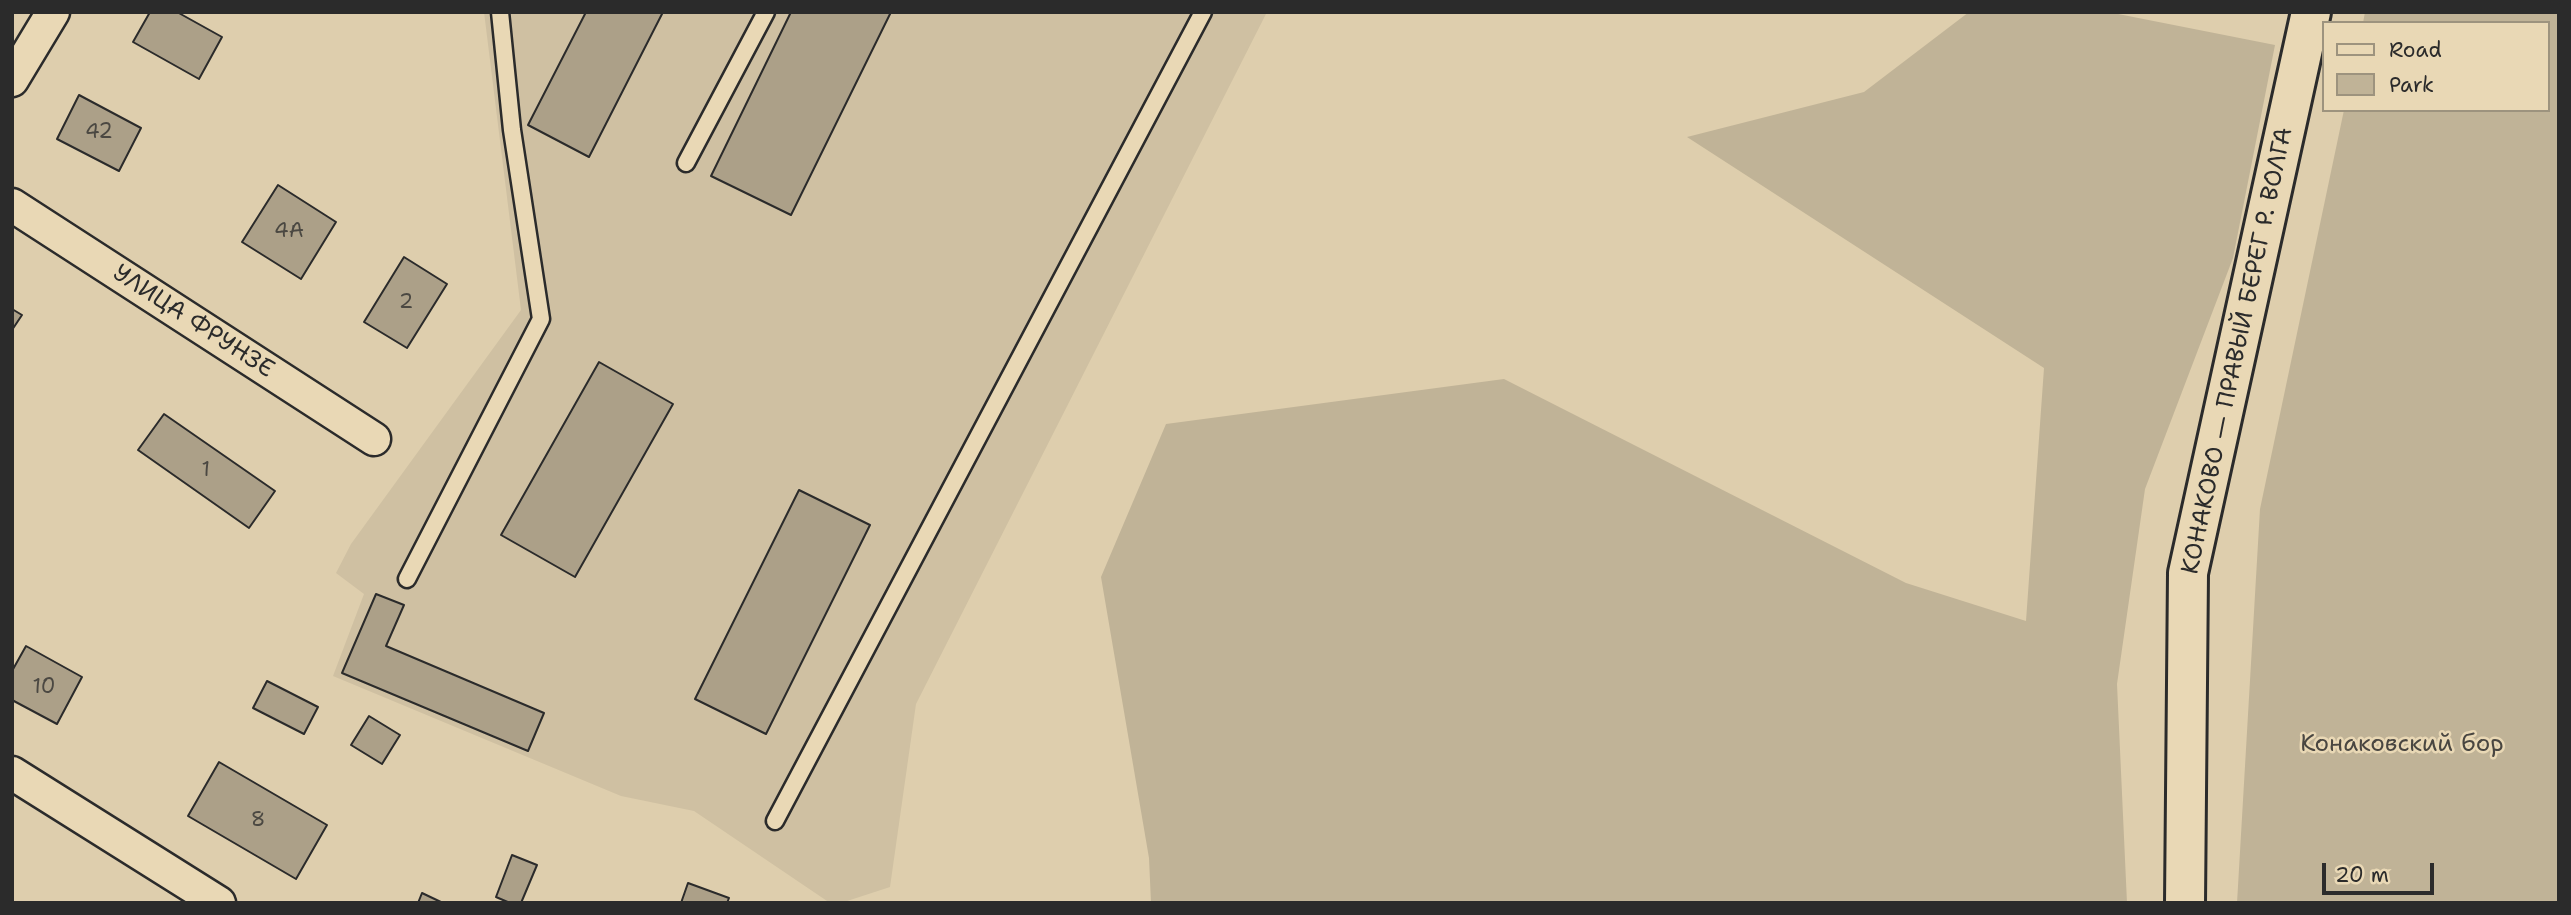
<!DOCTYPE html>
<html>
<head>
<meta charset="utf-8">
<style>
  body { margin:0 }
  #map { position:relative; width:2571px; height:915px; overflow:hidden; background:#decead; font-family:"Shantell Sans",sans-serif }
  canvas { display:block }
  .frame { position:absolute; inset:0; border:14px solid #2b2b2b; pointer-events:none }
  .legend { position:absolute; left:2322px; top:21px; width:228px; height:91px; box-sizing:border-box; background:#e9d8b5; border:2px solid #9d937e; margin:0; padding:9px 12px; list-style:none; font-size:21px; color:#2b2b2b }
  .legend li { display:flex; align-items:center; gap:14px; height:35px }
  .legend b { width:35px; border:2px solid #9d937e }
  .scale { position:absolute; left:2322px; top:863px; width:112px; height:32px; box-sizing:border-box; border:4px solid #2b2b2b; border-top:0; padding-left:9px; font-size:21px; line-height:24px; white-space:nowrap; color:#2b2b2b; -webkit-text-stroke:5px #e9d8b5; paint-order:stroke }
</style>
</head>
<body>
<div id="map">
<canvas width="2571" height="915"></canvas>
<div class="frame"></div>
<ul class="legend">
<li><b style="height:9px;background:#e9d8b5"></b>Road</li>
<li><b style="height:19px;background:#c0b397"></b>Park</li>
</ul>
<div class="scale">20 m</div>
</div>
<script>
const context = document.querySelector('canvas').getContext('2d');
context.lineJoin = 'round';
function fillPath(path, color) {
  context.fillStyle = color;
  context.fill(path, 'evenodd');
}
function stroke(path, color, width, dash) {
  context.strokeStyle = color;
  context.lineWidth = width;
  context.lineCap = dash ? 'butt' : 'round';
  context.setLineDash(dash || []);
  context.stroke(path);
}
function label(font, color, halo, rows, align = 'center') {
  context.font = font + ' "Shantell Sans",sans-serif';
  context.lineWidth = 5;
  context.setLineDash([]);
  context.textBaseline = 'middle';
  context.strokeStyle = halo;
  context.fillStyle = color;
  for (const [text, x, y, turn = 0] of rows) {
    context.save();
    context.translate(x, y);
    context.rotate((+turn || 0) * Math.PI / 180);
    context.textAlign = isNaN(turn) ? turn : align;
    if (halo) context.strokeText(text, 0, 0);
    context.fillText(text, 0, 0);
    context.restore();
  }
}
const built = new Path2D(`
  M484,12H1267L916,704L890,887L841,903H830L694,811L621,796L333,676L364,594L336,573L351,544L521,310Z`);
const green = new Path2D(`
  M1969,12H2108L2275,45L2233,258L2145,489L2117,684L2127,903H1151L1149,858L1101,577L1166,424L1504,379L1906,583L2026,621L2044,368L1687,137L1864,92Z
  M2365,12H2559V903H2237L2260,509L2344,110H2548V23H2363Z`);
const building = new Path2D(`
  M150,12H177L222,37L199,79L133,42Z
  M586,12H663L589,157L528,125Z
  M791,12H891L791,215L711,176Z
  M79,95L141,128L119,171L57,139Z
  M278,185L336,222L301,279L242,242Z
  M404,257L447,284L407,348L364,322Z
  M12,309L22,315L12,330Z
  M599,362L673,404L575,577L501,535Z
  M164,414L275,491L249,528L138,450Z
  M799,490L870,525L766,734L695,699Z
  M376,594L404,605L386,646L544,713L528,751L342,673Z
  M26,646L82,677L57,724L12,700V671Z
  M267,681L318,707L304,734L253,708Z
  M369,716L400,735L382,764L351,745Z
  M219,762L327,825L296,879L188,816Z
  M512,855L537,865L521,903H510L496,897Z
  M688,883L729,898L727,903H681Z
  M422,893L443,903H418Z`);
const lane = new Path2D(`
  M686,163L766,12
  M407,579L541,319L512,130L500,12
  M775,821L1203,12`);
const street = new Path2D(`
  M12,80L53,12
  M12,205L374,439
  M12,773L219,903`);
const secondary = new Path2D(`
  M2185,903L2188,573L2311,12`);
const numberNames = [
  ["42",99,133],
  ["4А",289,232],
  ["2",406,303],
  ["1",206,471],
  ["10",44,688],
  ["8",258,821]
];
const streetNames = [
  ["УЛИЦА ФРУНЗЕ",193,322,33],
  ["КОНАКОВО — ПРАВЫЙ БЕРЕГ Р. ВОЛГА",2238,351,-78]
];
const parkNames = [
  ["Конаковский бор",2402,745]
];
fillPath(built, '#cfc0a2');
fillPath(green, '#c0b397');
fillPath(building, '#aca088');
stroke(building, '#2b2b2b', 2);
stroke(lane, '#2b2b2b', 21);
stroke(street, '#2b2b2b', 37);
stroke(secondary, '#2b2b2b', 44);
stroke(lane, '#e9d8b5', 16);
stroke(street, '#e9d8b5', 32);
stroke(secondary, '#e9d8b5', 38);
label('21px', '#4b4842', null, numberNames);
label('24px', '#2b2b2b', '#e9d8b5', streetNames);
label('24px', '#494641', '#e9d8b5', parkNames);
</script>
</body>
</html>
